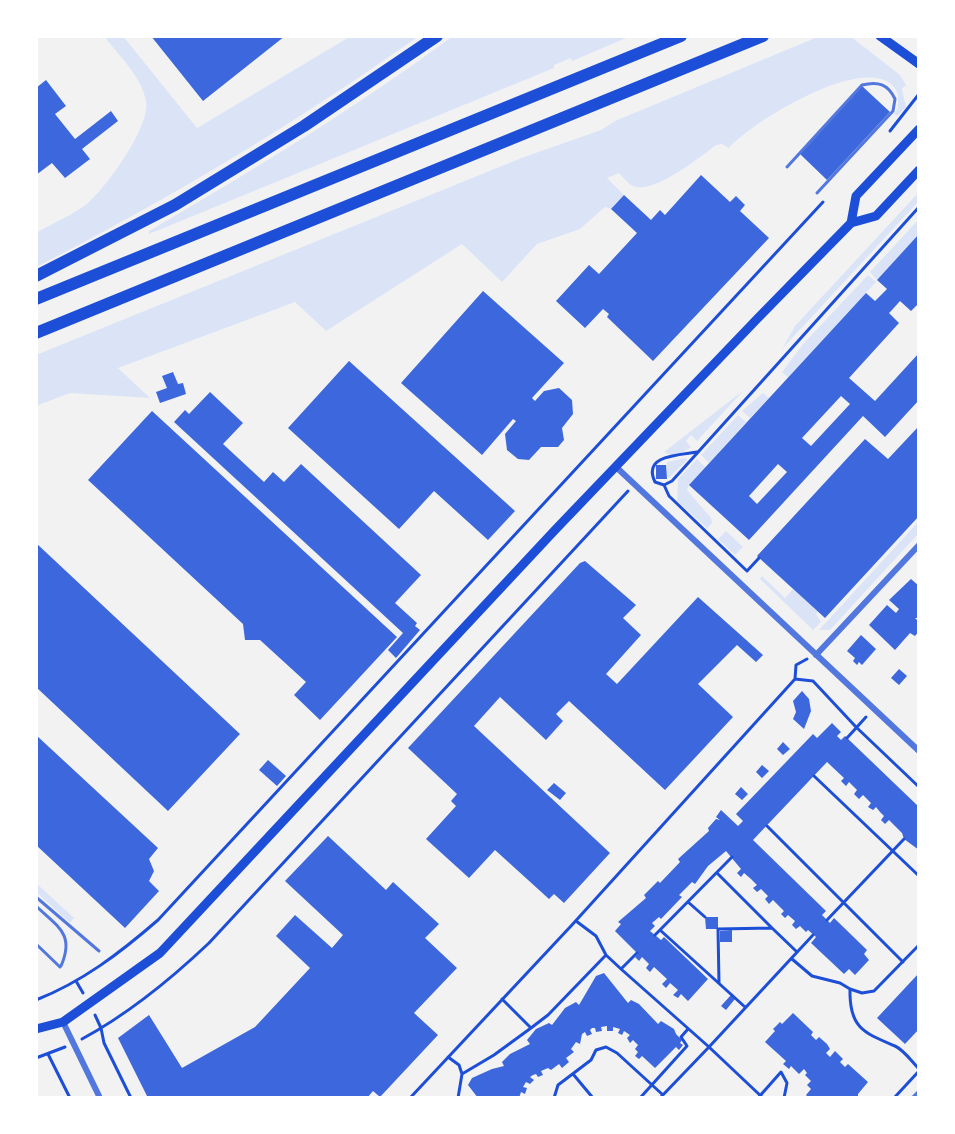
<!DOCTYPE html>
<html>
<head>
<meta charset="utf-8">
<style>
  body { margin:0 }
  #map { position:relative; width:955px; height:1134px; overflow:hidden; background:#f2f2f2; font-family:Inter,sans-serif }
  canvas { display:block }
  .frame { position:absolute; inset:0; border:38px solid #fff; pointer-events:none }
</style>
</head>
<body>
<div id="map">
<canvas width="955" height="1134"></canvas>
<div class="frame"></div>
</div>
<script>
const context = document.querySelector('canvas').getContext('2d');
context.lineJoin = 'round';
function fillPath(path, color) {
  context.fillStyle = color;
  context.fill(path, 'evenodd');
}
function stroke(path, color, width, dash) {
  context.strokeStyle = color;
  context.lineWidth = width;
  context.lineCap = dash ? 'butt' : 'round';
  context.setLineDash(dash || []);
  context.stroke(path);
}
const green = new Path2D(`
  M104,36H123L197,128L351,36H419C297,122 170,199 36,267V233C53,223 73,215 88,203C107,186 151,126 146,101C142,77 118,55 104,36Z
  M453,36H631L572,61L571,58L554,65V68L149,234V231C253,170 356,108 453,36Z
  M820,36H850L900,75L906,85L902,89L906,107L897,116L894,114L898,108V94C878,44 752,121 729,148L722,144L716,145C700,157 653,195 633,186C628,184 623,177 619,173L607,178L624,195L611,209L605,207L580,229L537,244L502,282L462,244L326,331L295,302L118,368L150,398L70,393L36,406V355L524,157L601,130L615,121Z
  M919,192V201L782,349L795,326Z
  M919,219V234L877,280L870,272Z
  M868,275L876,282L788,377L782,372L804,343Z
  M744,390L697,441L691,435L686,441L691,447C684,453 672,457 664,452Z
  M763,393L769,398L750,418L742,411Z
  M738,415L746,422L709,463L701,455Z
  M686,458L687,460L669,478L666,476L667,462Z
  M697,459L705,467L689,485L687,490L711,518L712,523L707,528L677,501L678,479Z
  M919,521V533L830,630H819Z
  M726,531L743,547L735,555L718,539Z
  M762,576L785,598L793,589L818,612L816,614L821,622L813,630L760,579Z
  M36,883L74,918L70,923L36,892Z`);
const building = new Path2D(`
  M151,36H285L203,101Z
  M46,80L66,106L55,114L75,139L111,111L118,121L82,149L90,159L65,178L52,163L36,175V88Z
  M862,86L890,112L827,180L800,154Z
  M701,175L730,202L736,196L745,205L740,211L769,238L653,361L607,317L609,314L603,309L585,328L556,301L589,265L599,274L637,233L611,209L624,195L651,220L660,210L665,215Z
  M919,234V303L911,311L900,301L892,310L889,313L899,323L849,378L875,401L919,353V400L885,437L863,416L749,540L689,485L866,293L875,301L887,289L877,280ZM841,396L850,404L811,446L802,438ZM778,464L787,472L757,504L749,496Z
  M483,291L564,363L532,398L535,401L544,391L559,388L572,400L573,414L562,428L564,440L558,447H541L529,460L518,459L507,450L505,434L516,421L513,419L482,455L401,383Z
  M349,361L515,511L488,540L434,491L399,529L288,428Z
  M173,372L178,384L183,383L186,394L160,403L156,392L167,388L162,376Z
  M210,392L243,423L223,444L264,482L273,472L284,482L301,464L421,575L395,603L417,623L415,626L420,630L396,658L388,650L403,633L174,422L185,410L189,414Z
  M152,411L397,637L320,720L294,695L306,682L260,640H245L243,624L88,480Z
  M919,426V516L825,618L757,556L865,439L888,459Z
  M656,465H666L667,479H656Z
  M36,543L240,734L168,811L36,687Z
  M585,561L636,605L623,618L641,635L606,674L617,684L698,597L763,655L756,662L737,645L698,684L733,717L665,790L569,701L556,714L563,721L546,740L500,697L474,726L610,853L564,903L554,894L549,899L495,850L469,878L426,839L456,806L451,801L457,794L408,748L580,563Z
  M911,579L919,586V618H915L919,622V631L915,636L910,633L895,650L869,625L887,605L896,613L899,609L889,600Z
  M861,635L876,649L862,665L859,662L857,665L853,661L855,658L847,651Z
  M899,669L907,676L899,685L891,678Z
  M802,691L809,699L811,711L804,729L793,719L796,712L793,701Z
  M832,723L841,732L837,736L841,740L845,736L919,807V850L904,839L902,833L889,820L885,824L881,820L884,816L880,812L876,807L873,810L868,807L871,803L863,795L859,799L854,794L857,790L849,782L846,786L841,781L844,778L827,762L753,840L826,911L822,915L830,923L834,918L867,950L864,954L869,960L855,975L849,969L844,974L811,943L816,937L808,930L806,932L800,926L796,929L792,925L795,921L788,915L785,918L781,914L784,911L773,900L769,904L765,899L768,896L761,889L757,892L753,888L757,885L751,879L744,873L741,877L737,873L741,869L726,851L708,866L695,884L692,882L679,895L682,897L661,919L659,917L652,923L655,926L650,931L661,940L664,937L708,979L688,1001L681,994L678,998L673,995L678,990L670,983L666,988L662,984L667,979L654,967L650,972L646,968L649,964L642,957L639,961L635,957L638,954L615,931L621,924L618,922L646,898L644,895L658,881L660,883L680,862L678,859L709,831L708,828L716,819L720,820L716,817L721,810L738,826L743,821L736,814L813,734L817,738Z
  M36,735L158,848L149,859L154,871L149,881L159,891L125,928L36,845Z
  M783,742L790,749L783,755L777,749Z
  M268,760L286,776L277,786L259,770Z
  M762,765L769,771L762,778L756,772Z
  M554,783L566,793L560,800L547,790Z
  M741,787L748,794L742,800L735,794Z
  M328,836L386,890L393,882L439,924L425,938L457,968L414,1013L438,1035L380,1097L373,1091L367,1098H148L118,1038L149,1015L182,1068L255,1027L310,968L276,936L295,915L332,948L343,935L285,881Z
  M705,917H718V929H706Z
  M732,930V942H720V931Z
  M604,973L628,1003L631,1000L639,1004L658,1024L661,1021L674,1029L676,1034L682,1040L680,1043L683,1045L679,1050L676,1047L655,1068L642,1056L639,1059L635,1056L638,1052L635,1049L638,1045L633,1040L630,1043L627,1038L630,1035L624,1031L622,1035L618,1033L620,1029L613,1027V1031H607V1026L601,1027L602,1031L596,1032L595,1028H592L590,1030L592,1034L587,1036L585,1032L582,1034L580,1044L576,1042L571,1049L574,1052L566,1058L569,1062L562,1068L559,1064L551,1070L548,1068L541,1071L543,1075L538,1077L536,1074L533,1075L530,1077L534,1080L530,1084L526,1082L523,1087L527,1088L525,1094L521,1092L519,1098H478L468,1085L472,1078L492,1069L504,1066L502,1062L510,1054L530,1044L527,1040L536,1029L549,1023L552,1025L565,1008L576,1002L579,1005L596,976Z
  M919,973V1029L905,1044L877,1018Z
  M731,995L735,999L726,1010L721,1006Z
  M793,1013L813,1032L811,1035L816,1040L819,1037L827,1044L830,1049L826,1053L830,1057L835,1051L843,1059L840,1062L845,1067L848,1064L868,1082L858,1094V1098H809L806,1095L811,1089L807,1085L811,1081L805,1075L807,1073L804,1069L799,1074L791,1066L789,1069L783,1064L786,1061L765,1042L775,1031L773,1029L780,1022L782,1024Z`);
const path = new Path2D(`
  M890,131L919,94
  M697,452C679,455 642,455 655,482L664,485L672,481L919,207
  M664,485L669,496L747,571L759,558
  M795,679L813,681L856,727L919,787
  M847,738L866,717
  M814,776L919,876
  M767,826L903,962
  M717,873L772,928
  M688,902L705,917
  M827,920L904,839
  M576,921L596,936L606,955L621,969L709,1047L813,935
  M660,930L745,1007
  M655,935L732,857
  M792,959L812,976L840,983L850,989C849,1028 864,1033 895,1046C904,1050 912,1062 919,1069
  M621,969L637,953
  M76,981L83,993
  M719,983L718,929L772,928L797,952
  M850,989L862,993L874,991L919,945
  M502,999L531,1028L548,1015L606,955
  M36,1000C82,982 120,953 158,920L823,202
  M95,1015L101,1028L104,1043L131,1098
  M82,1039C130,1013 170,980 209,943L628,491
  M48,1054L70,1098
  M448,1057L459,1065L462,1074L494,1055L531,1028
  M36,1058L65,1047
  M573,1074L593,1098
  M410,1098L571,926L795,679L796,665L807,659
  M458,1098L462,1074
  M554,1098L558,1085L591,1060L596,1050L606,1047L617,1053L663,1095
  M640,1098L687,1046L681,1037L688,1029
  M660,1098L709,1047L763,1098
  M758,1098L781,1072L787,1083L784,1098
  M894,1098L919,1071`);
const service = new Path2D(`
  M787,167L862,85C878,81 888,84 895,99L893,111L817,193
  M36,897L99,951
  M36,906C58,927 75,934 61,966
  M36,944L60,967`);
const minor = new Path2D(`
  M615,466L919,751
  M816,655L919,545
  M63,1022L100,1098
  M914,1098L919,1093`);
const secondary = new Path2D(`
  M880,36L919,64
  M851,223L856,196L919,129
  M36,1029L63,1022L160,953L555,530L757,319L851,223L876,216L919,170`);
const motorway = new Path2D(`
  M36,276L175,205L304,126L437,36
  M36,299L681,36
  M36,333L763,36`);
fillPath(green, '#dbe4f7');
fillPath(building, '#3d67dc');
stroke(path, '#1d4ed8', 3);
stroke(service, '#5277de', 3);
stroke(minor, '#5277de', 6);
stroke(secondary, '#1d4ed8', 9);
stroke(motorway, '#1d4ed8', 12);
</script>
</body>
</html>
